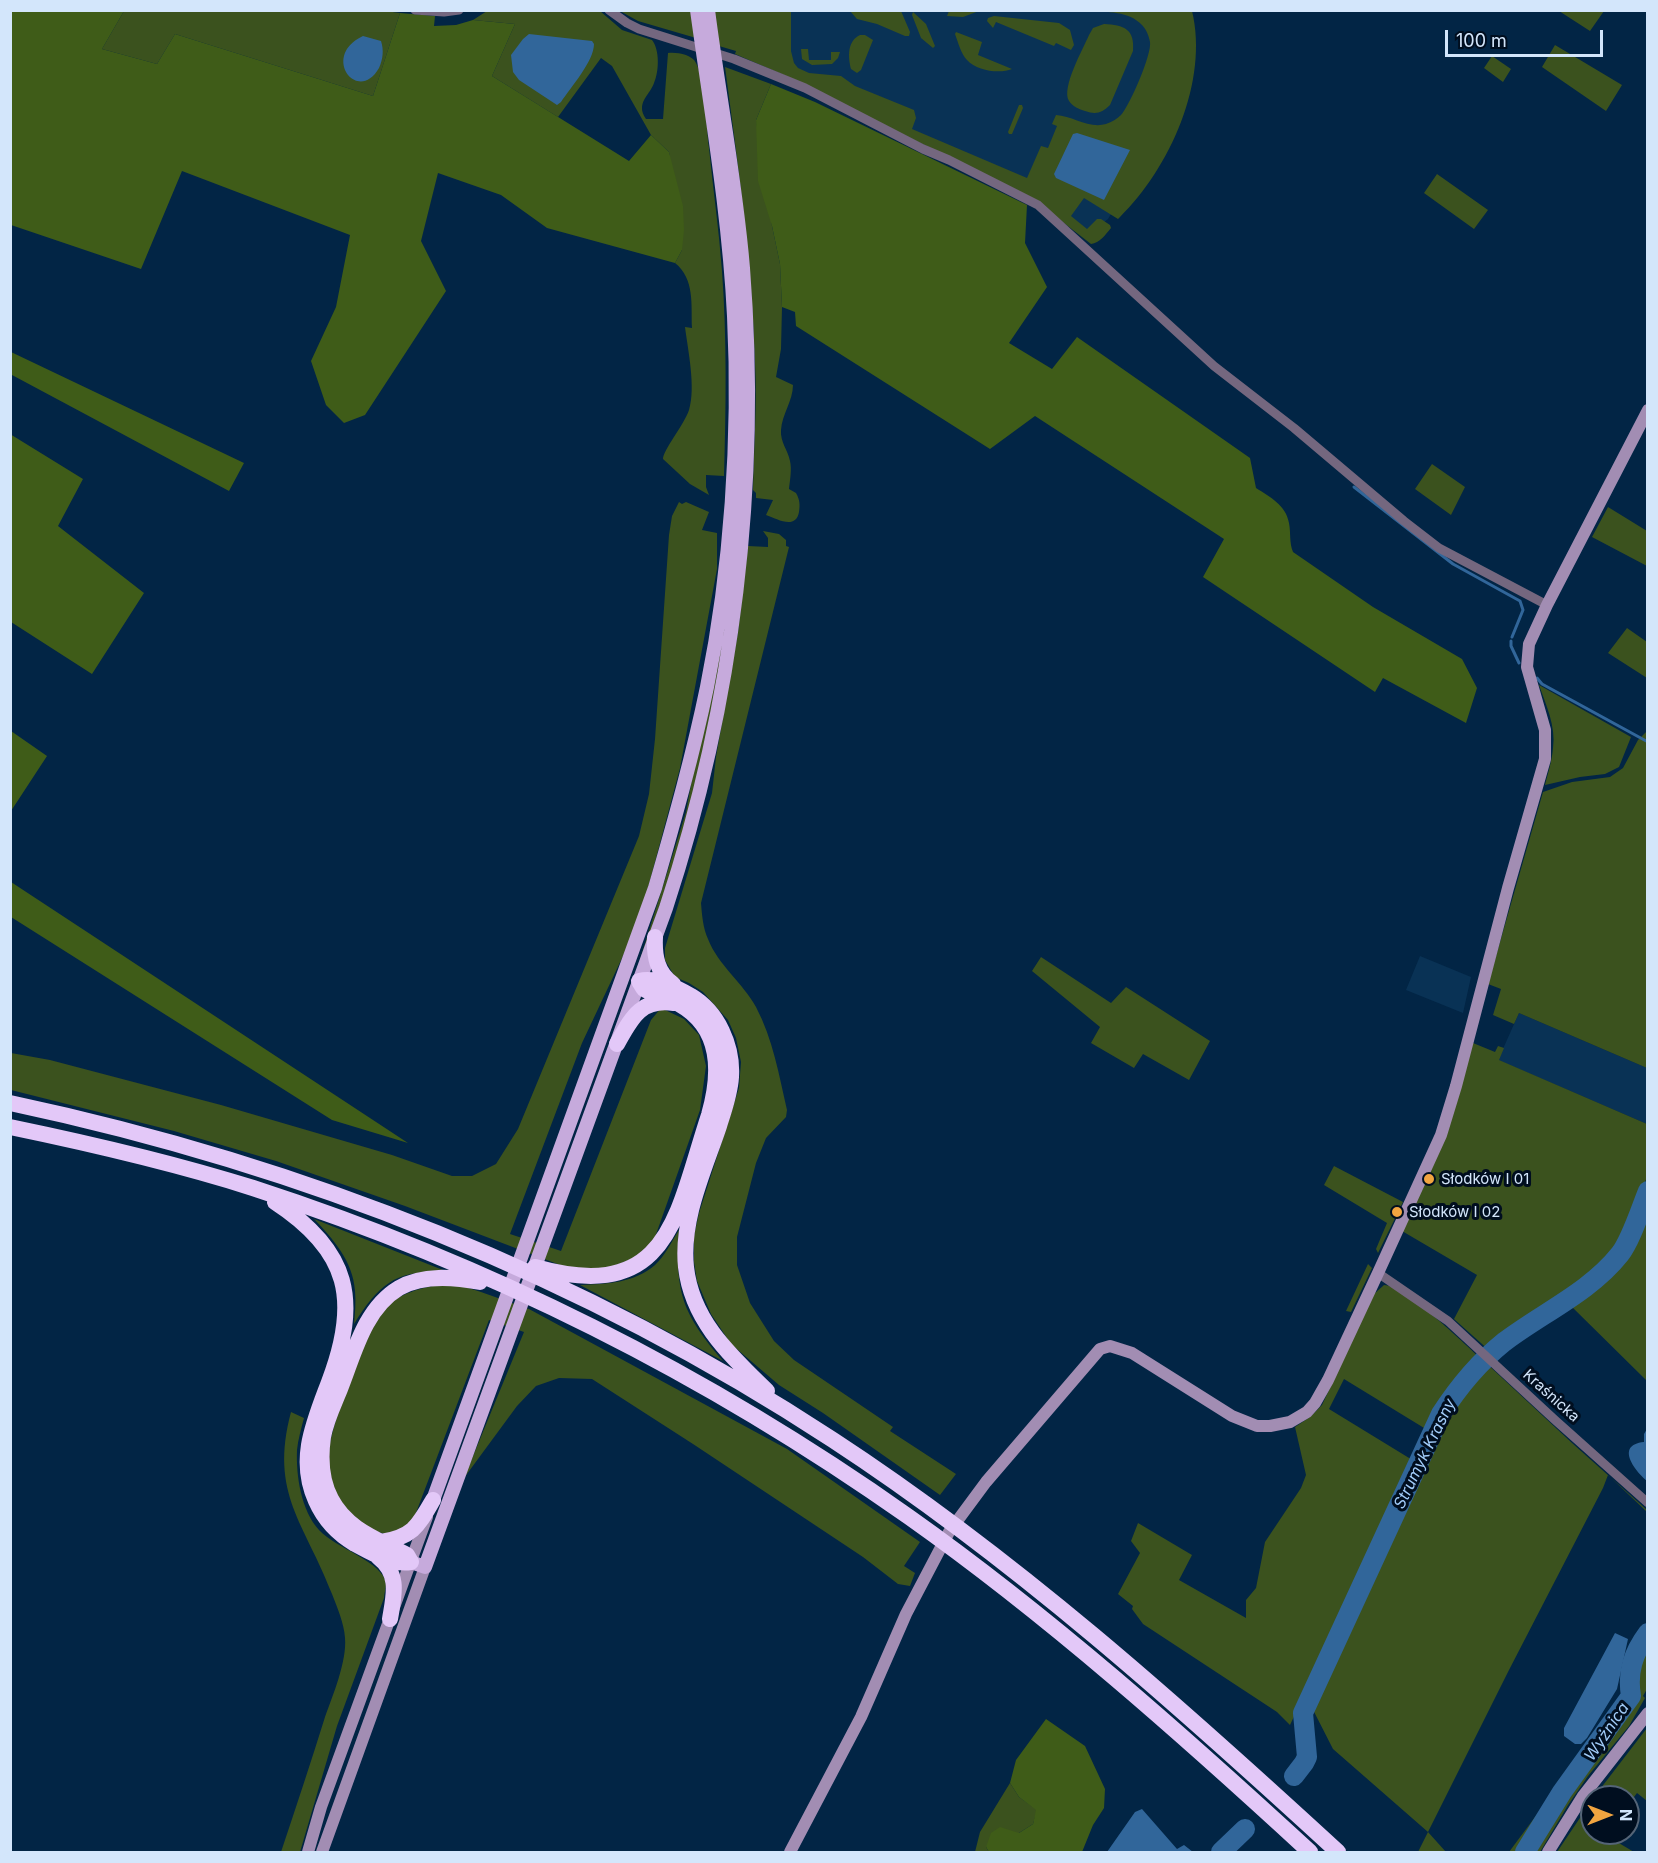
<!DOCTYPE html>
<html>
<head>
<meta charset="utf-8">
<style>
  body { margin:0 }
  #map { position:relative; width:1658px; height:1863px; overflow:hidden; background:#022545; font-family:Inter,sans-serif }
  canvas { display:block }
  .frame { position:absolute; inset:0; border:12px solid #d3e6fb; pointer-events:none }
  .north { position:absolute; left:1580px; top:1785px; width:60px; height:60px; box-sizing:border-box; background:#000e1f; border:2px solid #546477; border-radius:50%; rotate:90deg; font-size:16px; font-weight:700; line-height:24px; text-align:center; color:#d3e6fb }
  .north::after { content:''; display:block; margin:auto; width:21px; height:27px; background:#f2a540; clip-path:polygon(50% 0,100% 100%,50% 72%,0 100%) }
  .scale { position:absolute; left:1445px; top:30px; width:158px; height:27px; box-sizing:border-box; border:3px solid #d3e6fb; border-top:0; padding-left:8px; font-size:18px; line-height:21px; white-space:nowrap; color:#d3e6fb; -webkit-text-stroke:4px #000e1f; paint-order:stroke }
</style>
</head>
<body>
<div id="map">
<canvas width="1658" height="1863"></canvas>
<div class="frame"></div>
<div class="north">N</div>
<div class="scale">100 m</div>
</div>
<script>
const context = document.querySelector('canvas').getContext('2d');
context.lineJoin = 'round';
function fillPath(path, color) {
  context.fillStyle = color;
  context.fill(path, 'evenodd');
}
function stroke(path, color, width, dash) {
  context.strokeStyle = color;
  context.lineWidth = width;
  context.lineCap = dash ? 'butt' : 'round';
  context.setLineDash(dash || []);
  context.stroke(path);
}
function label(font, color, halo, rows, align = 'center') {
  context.font = font + ' Inter,sans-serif';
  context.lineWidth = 6;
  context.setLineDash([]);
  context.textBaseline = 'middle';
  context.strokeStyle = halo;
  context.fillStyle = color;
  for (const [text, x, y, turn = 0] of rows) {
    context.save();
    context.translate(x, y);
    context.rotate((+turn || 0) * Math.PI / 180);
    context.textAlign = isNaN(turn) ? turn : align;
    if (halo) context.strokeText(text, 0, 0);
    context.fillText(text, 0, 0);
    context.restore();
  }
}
const built = new Path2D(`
  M776,11H1144L1177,102L1108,219L1089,234L1035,197L777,68Z
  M1420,956L1471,977L1463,1013L1406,990Z
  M1519,1013L1647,1068V1124L1498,1060Z`);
const green = new Path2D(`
  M377,10L400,13L373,96L175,34L157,64L102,49L124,11Z
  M487,11H600L622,30L652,40C660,50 659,72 654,83C650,95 635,103 646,119H663L668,53C676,52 692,54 696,63C706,82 706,125 709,148C713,189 719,230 722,271C727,339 726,407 724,476L706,475V487L709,495L690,484L663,459C663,450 684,425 689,410C696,387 688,351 685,327L692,328C691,305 695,279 675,263L682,250L669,152L651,135L612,66L601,58L558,117L492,76L515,24L473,20Z
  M620,11H692L696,38L638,21Z
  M713,11H791V51L794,63L798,68L809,73L841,76L855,86L914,110L916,118L912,129L1027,178L1041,146L1048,148L1057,126L1052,124L1056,115C1073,116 1089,129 1106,124C1112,122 1117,119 1121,115C1130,105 1152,54 1150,42C1149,36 1146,29 1142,25C1129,11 1107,12 1089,11H1192C1209,81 1170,168 1120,217L1118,219L1084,198L1071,216L1087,229L1097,219H1101L1110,225L1111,228C1105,235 1100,243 1091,244L1033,199L784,75L735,54L736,51L719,46Z
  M850,11H901L910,32L909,36H905L877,24L857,19Z
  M949,11V10L979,11L963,17L947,16Z
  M1559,11H1604L1590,31Z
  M913,12L926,24L935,46L933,48L921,38L912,15Z
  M994,16L1059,23L1070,30L1074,45L1071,50L1056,43L1054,46L996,22L993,28L987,21L988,18Z
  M1104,24C1124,25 1135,29 1133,51L1110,105C1102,113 1096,115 1085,111C1079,109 1073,107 1069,101C1061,88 1083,49 1089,35L1093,28Z
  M956,32L982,42L978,55L1012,69C1000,74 977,71 967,60C961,54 958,42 955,34Z
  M860,35H865L873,40L861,70L857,73L851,69C848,57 847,41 860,35Z
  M1555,45L1622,85L1606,111L1542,67Z
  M801,49H808L809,60H831V52H840L838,58L832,64L812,65L802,59Z
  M1492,56L1511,69L1503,82L1484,68Z
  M725,67L771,84L756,120L772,226L780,264L782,307L781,349L776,377L793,385C793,401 782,414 781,430C780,442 788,450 790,461C792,469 790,480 789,489L796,493C800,500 800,505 799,512C796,530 777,519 766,515L773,500L756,498V493L753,490C754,447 757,405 755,362C752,263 738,165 725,67Z
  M1019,105H1022L1023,108L1012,134H1009L1008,132Z
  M1437,174L1488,210L1474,229L1424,193Z
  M1432,464L1465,487L1451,515L1415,489Z
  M679,502L682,504L686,502L709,512L702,530L717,533V569L680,768L639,922L582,1043L510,1234L561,1251L651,1020L661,1008L684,1019L699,1035L706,1066L700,1110L654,1240L635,1258L605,1269L568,1268L405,1206L276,1161L174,1131L11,1090V1053L50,1060L221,1105L392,1155L452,1176H472L496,1164L518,1129L639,836L649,794L655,739L669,535L672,516Z
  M1608,507L1647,531V566L1592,537Z
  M739,522C729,602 719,682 702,761C686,831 663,899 638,966L686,812Z
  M763,531L779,534L786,540V546L789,547L701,903C702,915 703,928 708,939C718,965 743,983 756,1007C773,1039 779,1075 787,1110L786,1117L766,1138L756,1163L737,1237V1265L750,1303L774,1341L794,1360L893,1427L890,1431L956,1474L940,1495L823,1413L779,1385L731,1344L711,1314L697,1281L694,1262V1236L699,1213L739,1088L741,1062L736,1038L728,1020L703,992L689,983L675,977L665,960V948L712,793L716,757L738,632L748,546L768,547V538Z
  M1627,628L1647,642V678L1608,653Z
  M1539,685L1631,737L1619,767L1605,774L1580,777L1545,785C1548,773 1552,761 1553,748C1556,726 1546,705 1539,685Z
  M1647,731V1068L1519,1013L1514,1024L1493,1015L1501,989L1488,984L1543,792L1572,782L1610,777L1623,768L1638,740Z
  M1041,957L1111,1003L1126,987L1210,1041L1189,1080L1143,1054L1134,1068L1091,1043L1100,1027L1032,971Z
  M1473,1043L1495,1052L1498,1046L1504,1048L1499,1060L1647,1124V1177L1618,1250L1602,1266L1561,1296L1564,1299L1491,1352L1454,1319L1477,1275L1402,1231Z
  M1334,1166L1403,1202L1378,1253L1376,1249L1387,1223L1324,1185Z
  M1647,1203V1381L1570,1305L1623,1260Z
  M314,1219L448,1272C397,1270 381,1281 354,1324C355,1313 356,1302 355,1291C353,1261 333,1239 314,1219Z
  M679,1230C675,1293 682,1313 723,1361L580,1285C607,1284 634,1283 655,1265C665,1256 672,1241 679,1230Z
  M1368,1264L1372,1268L1351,1312L1346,1311Z
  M446,1284L459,1285L481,1292L529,1309L787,1449L920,1542L904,1566L915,1573L910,1586L898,1584L863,1557L693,1444L592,1379L559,1378L536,1386L517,1406L464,1478L524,1332L489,1320L414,1518C411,1523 407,1529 402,1532C385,1541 357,1523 346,1510C335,1497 328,1476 328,1459C328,1432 364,1334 381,1313C396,1293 423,1287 446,1284Z
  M1384,1285C1405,1286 1464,1343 1481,1359L1457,1384L1429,1431L1344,1379L1329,1409L1414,1461L1290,1725L1277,1712L1143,1624L1132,1609L1133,1606L1118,1594L1140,1553L1131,1541L1138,1523L1192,1555L1179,1580L1246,1618V1600L1256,1588L1265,1542L1301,1488L1306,1475L1295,1427L1310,1417L1322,1405L1374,1294Z
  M1485,1362L1572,1443L1647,1510V1512L1608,1475L1603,1488L1509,1670L1428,1832L1446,1852H1418L1428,1832L1333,1749L1309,1702L1443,1415L1460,1387Z
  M291,1412L304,1418C301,1429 298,1440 297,1450C296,1476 301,1510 319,1530C335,1548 384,1562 386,1584C386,1588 384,1594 384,1598L337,1726L300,1852H281C296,1807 311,1762 325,1717C333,1695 347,1661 345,1638C344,1623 337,1607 332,1594C305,1523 269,1494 291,1412Z
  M1647,1635V1689L1643,1696L1645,1698L1629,1726L1588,1776L1568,1805L1540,1852H1526L1563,1793L1632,1696C1629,1672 1634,1654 1647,1635Z
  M1626,1674L1628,1695L1622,1704L1560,1793L1521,1852H1509L1622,1700Z
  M1647,1728V1801L1637,1793L1628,1805V1797H1594Z
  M1010,1783L1019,1797L1037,1810L1033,1824L1019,1833L986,1847L989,1852H975L980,1832Z
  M1592,1800V1833H1609L1607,1836L1634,1852H1557Z`);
const forest = new Path2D(`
  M124,11L102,49L157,64L175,34L373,96L400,13L435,16L434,26L456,25L473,20L515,24L492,76L629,161L651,135L669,152L683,206L684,230L682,250L675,263L547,228L501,195L438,173L421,241L446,291L365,415L344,423L326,405L311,361L336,307L350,235L182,171L141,269L11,225V11Z
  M771,84L815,102L1027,205L1025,243L1047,287L1009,343L1052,369L1077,337L1250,458L1256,488C1270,497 1286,505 1289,523C1291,533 1289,542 1293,552L1373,607L1462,659L1477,688L1466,723L1383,678L1375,692L1203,577L1224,539L1035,416L990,449L796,326L795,312L782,307L780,264L772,226L758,181L756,120Z
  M11,352L244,463L229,491L12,375L11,376Z
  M10,434L83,479L58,526L144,593L92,674L11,622Z
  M11,731L47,756L11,811Z
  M11,882L408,1143L332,1120L11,917Z
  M1046,1719L1085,1746L1105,1789L1104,1808L1093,1825L1082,1852H989L986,1847L991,1833L1000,1827L1019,1833L1033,1824L1036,1810L1019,1797L1010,1783L1016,1760Z`);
const water = new Path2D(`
  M529,34L592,41L594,44C594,61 571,87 561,102L557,105L519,80L513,72L511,55L523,39Z
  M363,36L381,41C384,50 383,59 379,68C358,105 320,56 363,36Z
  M1077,133L1130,150L1104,200L1056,178L1054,174L1073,134Z
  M1647,1429V1481C1636,1472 1614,1445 1644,1442V1434Z
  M1615,1633L1628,1639L1617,1689L1587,1738L1581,1744H1575L1564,1736V1728Z
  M1142,1809L1177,1849L1184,1845L1193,1852H1107L1135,1812Z`);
const stream = new Path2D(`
  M1354,487L1453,564L1520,601L1523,610L1512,637
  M1511,641V646L1519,663
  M1537,678L1542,684L1648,742`);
const river = new Path2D(`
  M1294,1776L1304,1763L1307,1757L1303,1713L1441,1414C1459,1386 1478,1363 1504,1342C1542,1313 1590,1292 1620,1254C1631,1240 1641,1208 1648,1191
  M1221,1852L1245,1829
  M1525,1852L1562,1792L1631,1696C1627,1672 1633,1653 1648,1633`);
const street = new Path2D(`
  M415,10L444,12L459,10
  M609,10L627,23L639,29L734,59L805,88L923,149L949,160L1038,205L1214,366L1294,428L1404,521L1439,548L1547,605
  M1378,1273L1448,1321L1555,1420L1648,1503`);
const secondary = new Path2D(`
  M308,1852L321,1807L427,1517
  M322,1852L425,1567
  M790,1852L861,1717L906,1614L949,1532L986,1482L1100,1349L1110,1346L1132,1353L1232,1416L1257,1426H1270L1290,1422L1307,1412L1315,1403L1328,1380L1378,1273L1441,1135L1456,1086L1508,888L1545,759V730L1527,667L1529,644L1547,605L1648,410
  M1548,1852L1583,1796L1648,1713`);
const primary = new Path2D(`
  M433,1500L655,888C674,822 693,755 707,687C731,569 740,436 734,316C729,214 711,112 697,10
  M411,1562L425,1567L666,908C734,702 760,484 743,268C736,182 719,96 708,10`);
const highway = new Path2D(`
  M655,937C654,956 657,973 673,984
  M617,1044C631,1019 640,998 674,1003
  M10,1103C302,1165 583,1276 833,1440C1015,1559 1178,1705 1338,1852
  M10,1127C92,1144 174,1163 253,1188C487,1264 708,1375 909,1517C1049,1616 1184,1736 1310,1852
  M275,1202C350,1251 360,1301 329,1382C314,1422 297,1459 316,1501C324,1519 338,1534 355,1544C372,1553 391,1565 411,1562L407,1555C379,1540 347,1530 331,1499C321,1480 320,1458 323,1437C326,1420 334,1404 340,1389C354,1354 364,1309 399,1288C423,1274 454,1277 480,1282
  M535,1267C670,1305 676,1215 709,1115C721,1073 722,1028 679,1004C670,999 651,994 644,989C642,987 641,984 639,981C657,977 675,987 691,996C718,1012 733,1046 731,1077C730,1094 724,1110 719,1126C704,1171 681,1219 686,1267C692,1321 730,1355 767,1391
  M381,1542C413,1537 418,1526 433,1500
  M378,1557C400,1574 394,1595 390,1619`);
const markers = [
  [1429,1179,6,"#f2a540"],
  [1397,1212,6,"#f2a540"]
];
const poiNames = [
  ["Słodków I 01",1441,1179],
  ["Słodków I 02",1409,1212]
];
const streetNames = [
  ["Kraśnicka",1551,1396,42]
];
const waterNames = [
  ["Strumyk Krasny",1425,1454,-64],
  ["Wyżnica",1607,1732,-56]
];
fillPath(built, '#093255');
fillPath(green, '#3b521e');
fillPath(forest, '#3f5c18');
fillPath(water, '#31669a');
stroke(stream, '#31669a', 3);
stroke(river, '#31669a', 20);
stroke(street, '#74677f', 9);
stroke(secondary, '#a28db3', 12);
stroke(primary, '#c6aadc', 14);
stroke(highway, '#e3c8f8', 16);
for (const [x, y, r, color] of markers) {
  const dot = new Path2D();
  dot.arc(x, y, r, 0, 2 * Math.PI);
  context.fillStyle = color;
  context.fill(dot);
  stroke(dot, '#000e1f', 2);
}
label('15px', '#d3e6fb', '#000e1f', poiNames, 'left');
label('15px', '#d3e6fb', '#000e1f', streetNames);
label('italic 16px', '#a1ccf9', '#000e1f', waterNames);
</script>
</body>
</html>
